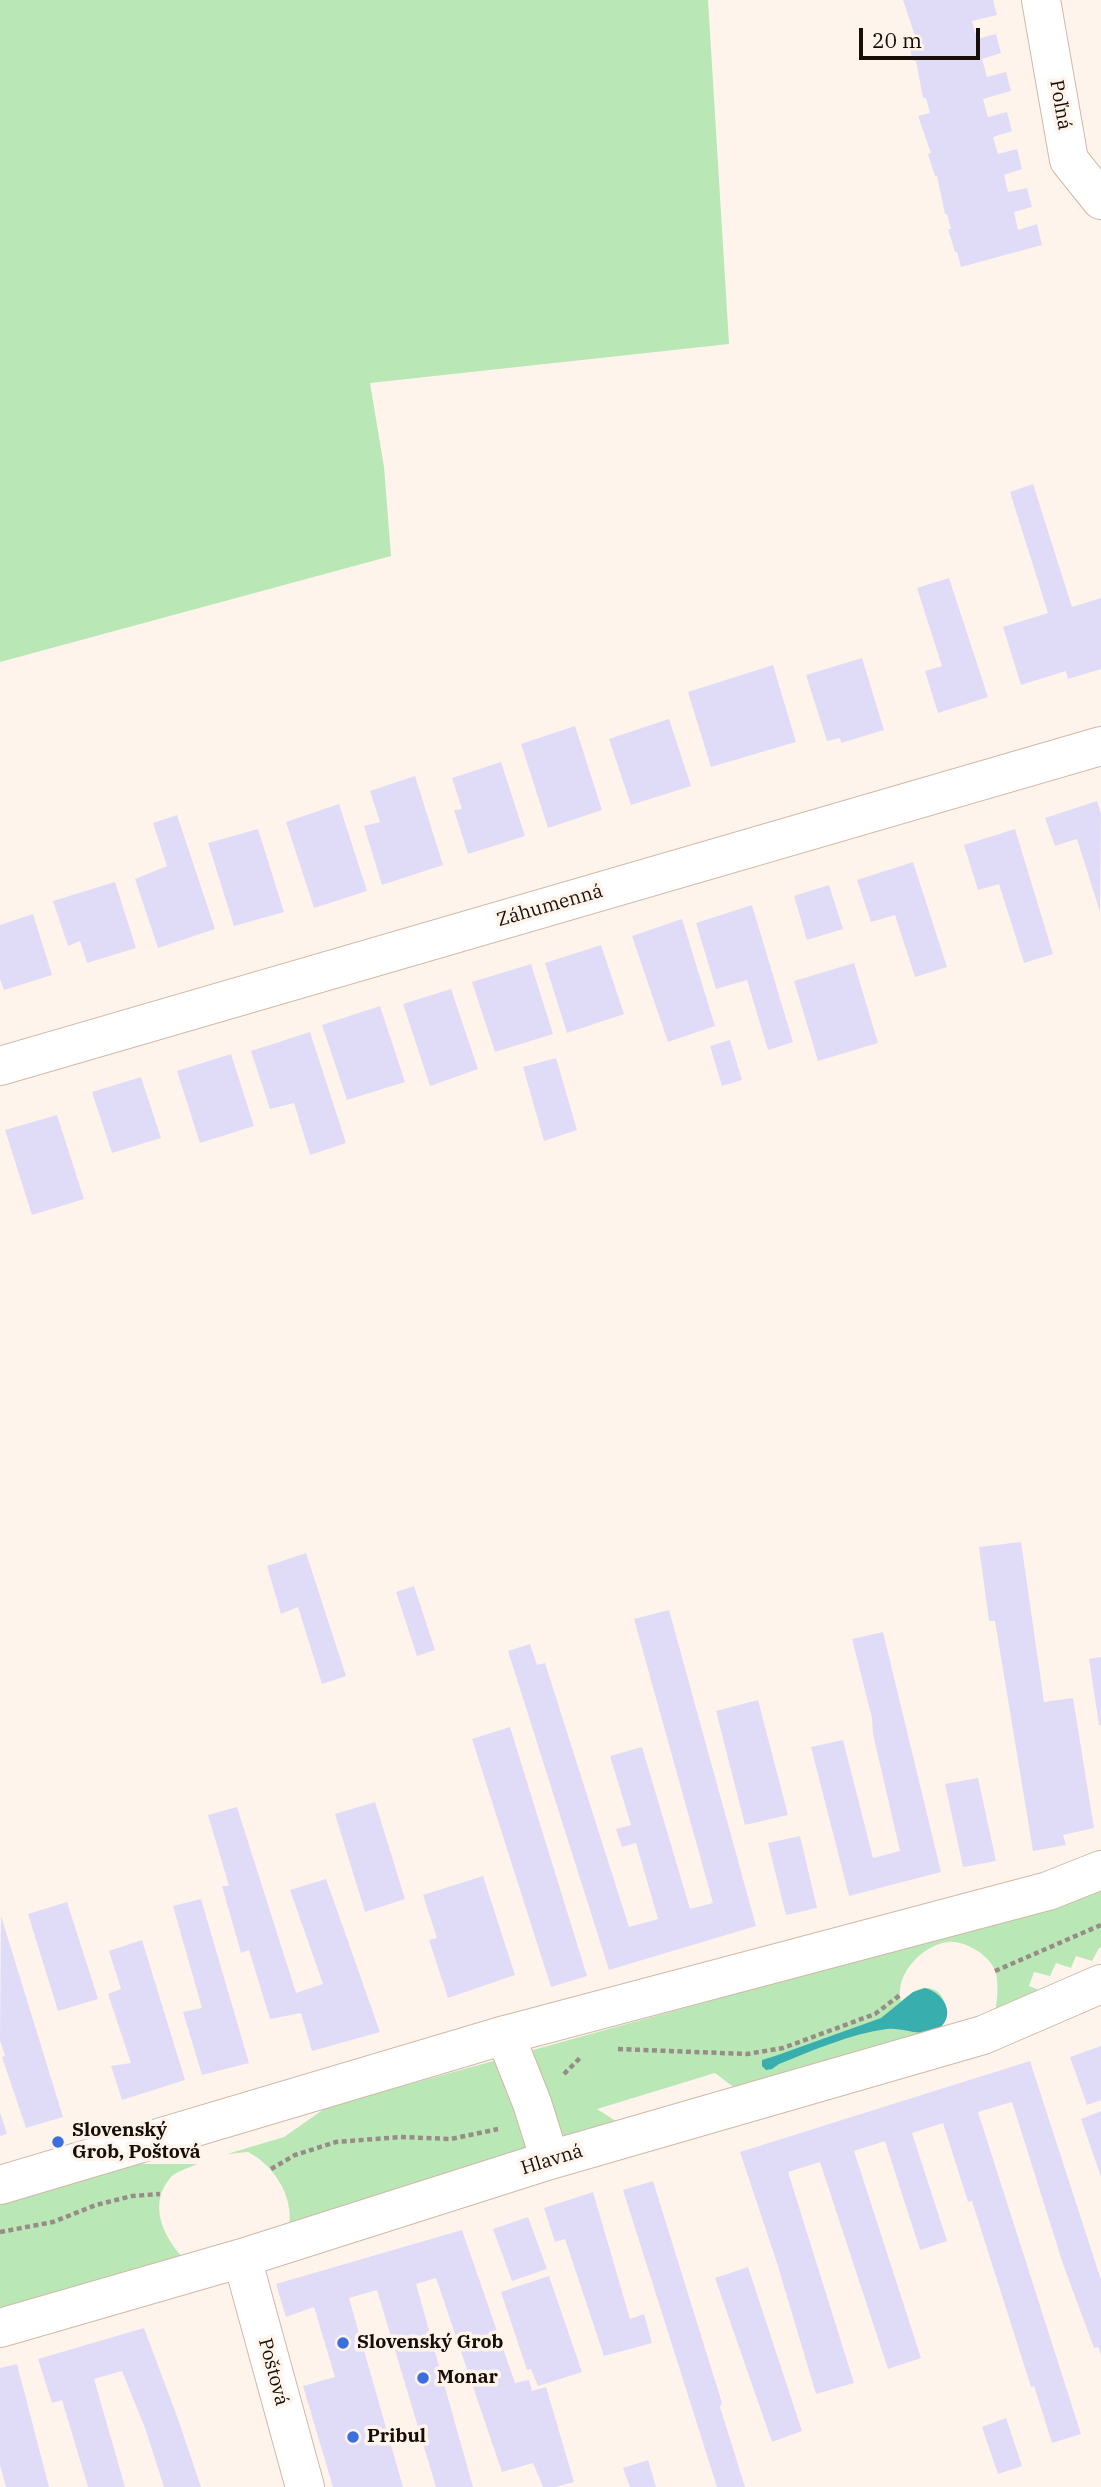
<!DOCTYPE html>
<html>
<head>
<meta charset="utf-8">
<style>
  body { margin:0 }
  #map { position:relative; width:1101px; height:2487px; overflow:hidden; background:#fef4ec; font-family:"IBM Plex Serif",serif }
  canvas { display:block }
  .scale { position:absolute; left:859px; top:28px; width:121px; height:32px; box-sizing:border-box; border:4px solid #170e08; border-top:0; padding-left:9px; font-size:21px; line-height:24px; white-space:nowrap; color:#170e08; -webkit-text-stroke:5px #fef4ec; paint-order:stroke }
</style>
</head>
<body>
<div id="map">
<canvas width="1101" height="2487"></canvas>
<div class="scale">20 m</div>
</div>
<script>
const context = document.querySelector('canvas').getContext('2d');
context.lineJoin = 'round';
function fillPath(path, color) {
  context.fillStyle = color;
  context.fill(path, 'evenodd');
}
function stroke(path, color, width, dash) {
  context.strokeStyle = color;
  context.lineWidth = width;
  context.lineCap = dash ? 'butt' : 'round';
  context.setLineDash(dash || []);
  context.stroke(path);
}
function label(font, color, halo, rows, align = 'center') {
  context.font = font + ' "IBM Plex Serif",serif';
  context.lineWidth = 7;
  context.setLineDash([]);
  context.textBaseline = 'middle';
  context.strokeStyle = halo;
  context.fillStyle = color;
  for (const [text, x, y, turn = 0] of rows) {
    context.save();
    context.translate(x, y);
    context.rotate((+turn || 0) * Math.PI / 180);
    context.textAlign = isNaN(turn) ? turn : align;
    if (halo) context.strokeText(text, 0, 0);
    context.fillText(text, 0, 0);
    context.restore();
  }
}
const green = new Path2D(`
  M0,0H708L729,344L370,383L384,467L391,556L0,662Z
  M1101,1888V1948H1099L1092,1961L1076,1956L1071,1968L1056,1963L1050,1976L1034,1972L1029,1986L1054,1996L994,2017C997,2003 999,1987 996,1973C991,1956 965,1940 948,1942C923,1945 894,1974 901,2001C908,1996 916,1988 926,1988C945,1988 948,2009 944,2023L926,2033L918,2032L926,2038L744,2095L715,2073L597,2109L627,2128L289,2226C294,2197 274,2165 248,2152L227,2154L284,2137L327,2107L912,1945Z
  M133,2164H197C189,2168 177,2171 171,2177C148,2203 162,2235 183,2258L0,2310V2203Z`);
const water = new Path2D(`
  M925,1988C947,1994 957,2019 935,2031C921,2037 902,2027 887,2029C850,2034 814,2050 779,2064L772,2069L766,2070L762,2066V2060L775,2056L881,2018L913,1992Z`);
const building = new Path2D(`
  M903,0H993L997,15L972,21L977,39L996,34L1001,53L982,59L987,77L1006,72L1011,91L983,99L988,117L1007,112L1012,131L993,137L998,154L1017,149L1022,169L1004,175L1008,192L1027,188L1032,207L1014,212L1018,230L1037,224L1042,245L961,267L957,252H955L948,229H951L947,214H945L937,176H935L928,154L931,153L918,116L930,113L926,98H923L916,61H913L907,38L915,36Z
  M1033,484L1072,607L1101,598V669L1068,679L1066,671L1021,685L1003,627L1048,613L1010,492Z
  M949,578L988,697L938,713L925,671L942,666L917,588Z
  M862,658L884,730L841,743L840,738L827,741L806,675Z
  M773,665L796,742L711,767L688,692Z
  M669,719L691,786L631,805L609,739Z
  M575,726L602,810L548,828L521,744Z
  M501,762L525,836L468,854L454,810L462,809L452,778Z
  M415,776L443,865L382,885L364,826L380,822L370,791Z
  M1097,801L1101,814L1100,912L1077,839L1055,846L1045,818Z
  M339,804L367,891L314,908L286,822Z
  M177,815L215,929L158,948L135,879L167,866L153,823Z
  M258,829L284,912L234,926L208,843Z
  M1015,829L1053,954L1024,963L999,884L978,890L964,845Z
  M913,862L947,967L915,977L895,915L871,922L857,880Z
  M115,882L136,948L87,963L80,941L68,946L53,901Z
  M829,885L843,929L807,940L794,896Z
  M752,905L793,1042L768,1050L747,980L716,989L696,923Z
  M33,914L52,975L4,990L0,979V925Z
  M682,919L715,1026L668,1042L632,936Z
  M601,945L624,1014L567,1033L545,963Z
  M854,963L878,1043L818,1061L794,981Z
  M531,964L553,1034L495,1052L472,982Z
  M451,989L478,1069L430,1086L403,1004Z
  M380,1006L405,1082L347,1100L322,1025Z
  M310,1032L346,1143L310,1155L294,1103L270,1109L251,1051Z
  M730,1040L742,1080L722,1086L710,1046Z
  M231,1054L254,1126L200,1143L177,1071Z
  M556,1058L577,1130L544,1141L523,1067Z
  M141,1077L161,1138L112,1153L92,1092Z
  M57,1115L84,1199L32,1215L5,1130Z
  M1021,1542L1044,1702L1073,1698L1094,1828L1063,1835L1066,1845L1033,1851L995,1621H989L979,1547Z
  M306,1553L346,1676L322,1684L298,1607L281,1614L267,1566Z
  M414,1586L435,1650L417,1656L396,1592Z
  M669,1610L756,1926L609,1970L508,1651L530,1644L537,1665L545,1663L629,1927L658,1919L636,1843L622,1847L616,1829L631,1825L610,1756L642,1747L690,1909L713,1903L634,1619Z
  M883,1632L941,1872L849,1896L811,1747L843,1740L873,1858L900,1851L873,1734L872,1718L852,1639Z
  M1101,1657V1725H1099L1089,1659Z
  M758,1700L788,1815L745,1825L716,1711Z
  M510,1727L587,1976L551,1987L472,1739Z
  M978,1778L996,1861L963,1867L945,1784Z
  M375,1802L405,1899L365,1912L335,1814Z
  M237,1807L296,1993L323,1984L290,1890L326,1879L380,2032L312,2051L301,2013L270,2019L249,1950L241,1953L222,1886H229L208,1815Z
  M800,1836L817,1908L786,1915L768,1843Z
  M483,1876L515,1975L448,1998L429,1940L437,1938L423,1895Z
  M201,1899L249,2063L202,2075L183,2012L202,2008L173,1906Z
  M67,1902L98,1999L58,2011L28,1914Z
  M1,1916L63,2117L26,2128L2,2057L5,2056L0,2040Z
  M142,1940L185,2080L122,2100L111,2066L131,2063L108,1994L121,1989L109,1951Z
  M1101,2046V2100L1087,2105L1070,2057Z
  M1030,2061L1101,2280V2355L1098,2347L1094,2348L1063,2264L1012,2102L978,2112L1081,2434L1052,2443L1034,2386L1031,2387L972,2201L968,2202L943,2123L912,2133L947,2241L920,2250L885,2141L854,2151L921,2358L888,2369L820,2162L788,2172L854,2383L816,2394L777,2263L740,2152Z
  M1101,2111V2177L1081,2119Z
  M0,2112L7,2134L0,2136Z
  M653,2181L722,2403L720,2407L745,2487H717L623,2190Z
  M593,2192L630,2319L644,2314L652,2343L604,2356L565,2239L555,2242L544,2208Z
  M528,2217L547,2269L512,2281L493,2229Z
  M462,2230L515,2383L529,2380L532,2391L546,2387L574,2482L555,2487H543L533,2463L502,2472L436,2278L416,2284L473,2487H436L377,2290L349,2298L403,2487H333L303,2386L335,2377L314,2307L286,2317L276,2284Z
  M748,2267L802,2431L772,2442L715,2278Z
  M549,2276L582,2372L538,2386L531,2369L527,2370L501,2292Z
  M144,2328L178,2419L201,2487H164L145,2428L122,2371L94,2379L125,2487H88L62,2400L52,2403L38,2359Z
  M17,2364L49,2487H6L0,2465V2368Z
  M1006,2418L1022,2466L998,2474L982,2427Z
  M648,2460L656,2487H630L623,2468Z`);
const path = new Path2D(`
  M995,1971L1101,1925
  M618,2049L747,2054L783,2048L875,2014L900,1995
  M564,2074L580,2058
  M271,2169L295,2155L336,2142L401,2137L451,2139L498,2129
  M0,2232L53,2222L96,2205L132,2196L160,2194`);
const minor = new Path2D(`
  M1041,0L1069,160L1101,200
  M0,1066L1101,746
  M505,2035L532,2103L550,2160
  M0,2185L505,2035L1048,1891L1101,1870
  M242,2258L305,2487
  M0,2328L242,2258L550,2160L983,2035L1101,1984`);
const markers = [
  [58,2142,7,"#3b6ede"],
  [343,2343,7,"#3b6ede"],
  [423,2378,7,"#3b6ede"],
  [353,2437,7,"#3b6ede"]
];
const streetNames = [
  ["Poľná",1060,105,80],
  ["Záhumenná",550,906,-16],
  ["Hlavná",552,2160,-17],
  ["Poštová",273,2372,75]
];
const poiNames = [
  ["Slovenský",72,2131],
  ["Grob, Poštová",72,2153],
  ["Slovenský Grob",357,2343],
  ["Monar",437,2378],
  ["Pribul",367,2437]
];
fillPath(green, '#b9e7b5');
fillPath(water, '#38aeaf');
fillPath(building, '#e0dcf8');
stroke(minor, '#d1b8a6', 40);
stroke(path, '#978d86', 4.5, [5, 3.5]);
stroke(minor, '#fff', 38);
for (const [x, y, r, color] of markers) {
  const dot = new Path2D();
  dot.arc(x, y, r, 0, 2 * Math.PI);
  context.fillStyle = color;
  context.fill(dot);
  stroke(dot, '#fef4ec', 2.5);
}
label('19px', '#170e08', '#fef4ec', streetNames);
label('bold 19px', '#170e08', '#fef4ec', poiNames, 'left');
</script>
</body>
</html>
